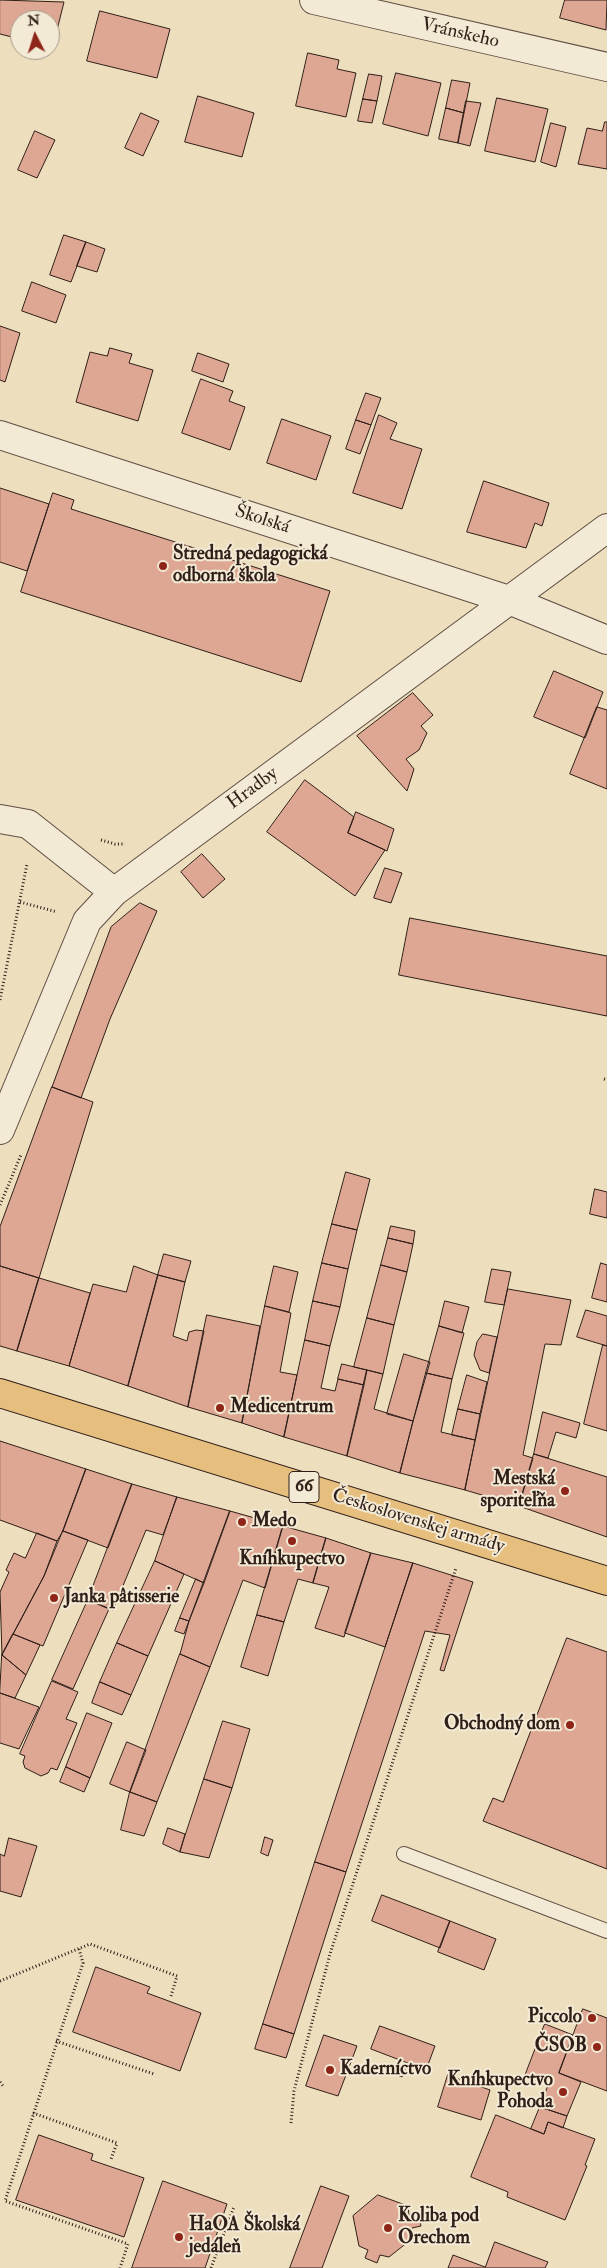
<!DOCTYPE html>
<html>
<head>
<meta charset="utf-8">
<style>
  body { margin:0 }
  #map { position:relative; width:607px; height:2268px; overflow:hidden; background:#eddebe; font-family:"IM FELL Double Pica",serif }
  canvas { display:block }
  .north { position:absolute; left:10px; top:10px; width:50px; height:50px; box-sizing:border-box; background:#f3ead5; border:1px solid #a59889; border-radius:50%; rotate:355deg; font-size:14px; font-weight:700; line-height:20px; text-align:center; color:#301e18 }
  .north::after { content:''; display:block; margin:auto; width:18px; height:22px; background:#8f2418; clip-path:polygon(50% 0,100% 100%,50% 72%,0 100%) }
</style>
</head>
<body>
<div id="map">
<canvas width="607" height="2268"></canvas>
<div class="north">N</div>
</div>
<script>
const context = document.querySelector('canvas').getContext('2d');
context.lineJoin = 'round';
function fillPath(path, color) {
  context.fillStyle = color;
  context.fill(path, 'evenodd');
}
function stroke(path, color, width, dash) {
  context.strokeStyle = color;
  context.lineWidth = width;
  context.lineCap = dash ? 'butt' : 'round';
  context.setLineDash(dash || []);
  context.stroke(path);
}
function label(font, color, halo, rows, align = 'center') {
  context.font = font + ' "IM FELL Double Pica",serif';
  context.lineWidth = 4;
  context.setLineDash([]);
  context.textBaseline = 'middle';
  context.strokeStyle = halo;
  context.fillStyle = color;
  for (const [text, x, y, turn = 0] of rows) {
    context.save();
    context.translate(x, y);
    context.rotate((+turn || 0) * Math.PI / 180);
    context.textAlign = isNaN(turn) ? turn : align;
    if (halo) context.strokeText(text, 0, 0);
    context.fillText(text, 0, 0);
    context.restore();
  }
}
const building = new Path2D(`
  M0,0L64,2L53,46H50V20H20V39L0,34Z
  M565,0H607L606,30L560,18Z
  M100,11L170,29L157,78L87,61Z
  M308,53L339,60L337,69L356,73L346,117L296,106Z
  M396,73L441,83L428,136L383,124Z
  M369,74L382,76L377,101L363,99Z
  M452,80L470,83L464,113L446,108Z
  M198,96L254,113L242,157L185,142Z
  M497,98L548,109L535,162L485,151Z
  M363,99L377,101L372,123L358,121Z
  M466,101L481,103L470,146L458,143Z
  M446,108L464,113L458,143L439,139Z
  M141,113L159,121L143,156L125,148Z
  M605,122H607V169L578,164L587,128L602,131Z
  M551,123L566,127L556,167L541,162Z
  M35,131L55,140L37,178L18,170Z
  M64,235L86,242L71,282L50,275Z
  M86,242L105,249L97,272L77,266Z
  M32,282L66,295L56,323L22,311Z
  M0,326L20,333L5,382L0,380Z
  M110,348L132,354L129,363L153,370L138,421L76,402L90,352L107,356Z
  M198,353L229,364L223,382L192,371Z
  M201,379L233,391L229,401L245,407L230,450L182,433Z
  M366,393L381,398L371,425L356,420Z
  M379,415L397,423L390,439L422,449L402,509L353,493Z
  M282,419L331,436L316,480L267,463Z
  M356,420L371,425L360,454L346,449Z
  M484,481L549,503L542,526L535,523L526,548L467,532Z
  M0,488L49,504L27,571L0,562Z
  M53,493L74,500L71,509L330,591L301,682L21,592Z
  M554,671L603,692L585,738L534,717Z
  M413,693L433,715L421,726L427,733L419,750L406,759L414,769L407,791L357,736Z
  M597,707L607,710V789L570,774Z
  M305,780L354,817L348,833L385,850L355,896L267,832Z
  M356,812L394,829L387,851L348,833Z
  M202,854L225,879L203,898L181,872Z
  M385,868L402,873L391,903L374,898Z
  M140,903L157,911L110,1019L81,1098L52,1087L111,927Z
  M410,918L607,956V1016L399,975Z
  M52,1087L93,1102L39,1278L0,1266V1227Z
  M346,1172L370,1179L357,1230L332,1224Z
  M595,1189L607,1192V1218L590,1214Z
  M332,1224L357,1230L348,1269L322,1263Z
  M391,1226L415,1231L413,1244L388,1238Z
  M388,1238L413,1244L407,1272L381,1265Z
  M164,1254L191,1261L185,1282L158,1275Z
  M322,1263L348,1269L340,1307L313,1301Z
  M601,1263L607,1265V1302L592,1298Z
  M381,1265L407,1272L394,1325L367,1318Z
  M0,1266L39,1278L17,1351L0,1346Z
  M134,1266L158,1275L128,1386L69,1366L93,1284L126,1292Z
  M274,1266L298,1272L289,1312L265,1306Z
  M492,1269L511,1272L504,1305L485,1302Z
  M158,1275L185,1282L173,1336L187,1341L189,1332L196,1330L204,1331L188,1407L128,1386Z
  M39,1278L90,1293L69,1366L17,1351Z
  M508,1289L571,1300L561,1345L545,1344L523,1455L533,1458L519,1506L465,1490Z
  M313,1301L340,1307L330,1346L305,1340Z
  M445,1301L469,1307L462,1333L439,1326Z
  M265,1306L291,1313L280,1372L297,1375L284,1437L242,1423Z
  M586,1310L607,1316V1346L577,1337Z
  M207,1315L260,1326L242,1423L188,1407Z
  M367,1318L394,1325L383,1374L354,1367Z
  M439,1326L464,1333L452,1379L426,1373Z
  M483,1334L497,1337L489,1373L480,1370L474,1355L477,1342Z
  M305,1340L330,1346L321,1388L335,1391L338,1379L364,1385L347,1456L284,1437Z
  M603,1345L607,1346V1431L584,1424Z
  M404,1354L430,1362L413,1421L387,1414Z
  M342,1364L367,1370L364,1385L338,1379Z
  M367,1370L383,1374L374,1409L413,1421L400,1473L347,1456Z
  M426,1373L452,1379L441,1432L475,1440L465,1490L400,1473Z
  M467,1375L487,1382L480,1414L458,1409Z
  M458,1409L480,1414L475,1440L452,1435Z
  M543,1412L580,1423L576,1438L556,1432L548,1458L534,1454Z
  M0,1441L86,1469L63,1531L57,1541L0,1520Z
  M534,1454L607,1477V1537L519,1506Z
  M86,1469L132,1484L108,1548L63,1531Z
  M132,1484L177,1497L163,1535L146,1530L113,1610L88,1600Z
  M177,1497L230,1511L204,1583L155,1561Z
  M230,1511L283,1526L265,1588L243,1580L210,1667L180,1654L189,1621Z
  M283,1526L326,1538L313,1583L298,1579L284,1622L257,1615Z
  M63,1531L88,1540L43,1646L13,1634L44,1576Z
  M37,1533L57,1541L44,1576L2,1655L0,1592L9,1572L6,1570L14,1553L25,1558Z
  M326,1538L371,1553L344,1637L315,1628L329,1587L313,1583Z
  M371,1553L413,1563L385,1647L345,1633Z
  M155,1561L184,1574L148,1656L117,1643Z
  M413,1563L473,1582L444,1671L440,1670L450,1635L425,1631L346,1872L315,1862Z
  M196,1579L204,1583L189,1621L180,1618Z
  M88,1600L109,1609L73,1689L52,1680Z
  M257,1615L284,1622L268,1676L241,1667Z
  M180,1618L189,1621L184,1634L175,1631Z
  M13,1634L40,1645L26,1675L2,1655Z
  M567,1638L607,1652V1869L483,1821L493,1798L503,1802Z
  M117,1643L148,1656L131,1695L100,1682Z
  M180,1654L210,1667L157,1802L130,1792Z
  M2,1655L26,1675L15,1698L0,1693Z
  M52,1681L78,1692L66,1719L77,1723L57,1770L51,1768L48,1773L41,1776L25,1768L23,1762L25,1756L20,1754Z
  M100,1682L131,1695L122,1715L92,1703Z
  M0,1693L39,1707L19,1749L0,1743Z
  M87,1713L112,1723L90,1778L66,1767Z
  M223,1721L250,1729L232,1788L204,1779Z
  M127,1742L146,1750L130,1792L110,1784Z
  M66,1767L90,1778L84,1792L60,1782Z
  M204,1779L232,1788L209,1858L180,1852Z
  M130,1792L157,1802L144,1836L121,1830Z
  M168,1828L185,1834L180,1852L163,1844Z
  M265,1837L273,1840L268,1856L261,1853Z
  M9,1838L37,1846L21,1897L0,1891V1854L4,1856Z
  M315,1862L346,1872L294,2034L263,2024Z
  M382,1895L450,1921L440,1948L372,1921Z
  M450,1921L496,1939L484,1970L438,1952Z
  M96,1967L150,1987L147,1993L201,2013L180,2071L73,2032Z
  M583,2009L607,2018V2091L559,2073Z
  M263,2024L294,2034L286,2058L255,2049Z
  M545,2024L573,2035L559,2073L581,2082L567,2116L540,2107L548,2085L525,2076Z
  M380,2026L435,2046L426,2070L371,2049Z
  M324,2035L357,2046L338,2096L306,2086Z
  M397,2063L406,2067L402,2077L393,2073Z
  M448,2075L490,2090L481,2120L438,2107Z
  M540,2107L567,2116L563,2128L548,2122L544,2134L531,2129Z
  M496,2115L544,2134L548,2122L595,2139L585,2165L587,2166L565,2220L507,2197L508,2192L471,2177Z
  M39,2135L93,2154L91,2160L144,2178L124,2237L16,2200Z
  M163,2181L227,2204L205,2268H132Z
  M321,2186L349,2196L322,2268H290Z
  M378,2195L408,2206L409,2215L418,2213L421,2226L412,2228L413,2238L389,2257L380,2255L377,2263L365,2258L368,2250L359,2246L353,2216Z
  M495,2242L548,2262L545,2268H448L453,2255L485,2267Z`);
const path = new Path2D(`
  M101,840L115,844H125
  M20,902L57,912
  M0,1000L27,864
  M604,1079L607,1080
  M0,1205L21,1155
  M79,1949L83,1963L5,2201L128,2244L120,2268
  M0,1981L90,1944L177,1976L171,1996
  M56,2041L154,2074
  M0,2082L3,2086
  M33,2113L117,2143L111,2159
  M291,2123L294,2091L330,1954L456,1568
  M211,2268L234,2207`);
const lane = new Path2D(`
  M404,1854L607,1931`);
const street = new Path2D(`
  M314,0L607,67
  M0,435L509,600L607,640
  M0,819L28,824L114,892
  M0,1130L87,921L114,892L607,528`);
const primary = new Path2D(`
  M0,1393L607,1581`);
const markers = [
  [163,566,5,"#8f2418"],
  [220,1408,5,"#8f2418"],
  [565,1491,5,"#8f2418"],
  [242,1522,5,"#8f2418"],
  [292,1541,5,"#8f2418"],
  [54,1598,5,"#8f2418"],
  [570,1725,5,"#8f2418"],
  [592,2018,5,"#8f2418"],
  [597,2047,5,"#8f2418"],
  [330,2070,5,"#8f2418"],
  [563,2092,5,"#8f2418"],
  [388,2228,5,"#8f2418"],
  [179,2237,5,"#8f2418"]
];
const shields = [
  [304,1487,30]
];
const shieldNames = [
  ["66",304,1487]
];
const streetNames = [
  ["Vránskeho",460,34,13],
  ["Školská",262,520,18],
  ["Hradby",253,789,-36],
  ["Československej armády",418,1522,17]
];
const poiNames = [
  ["Stredná pedagogická",173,555],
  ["odborná škola",173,577],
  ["Medicentrum",230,1408],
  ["Mestská",555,1480,"right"],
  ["sporiteľňa",555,1502,"right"],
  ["Medo",252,1522],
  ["Kníhkupectvo",292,1560,"center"],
  ["Janka pâtisserie",64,1598],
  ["Obchodný dom",560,1725,"right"],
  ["Piccolo",582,2018,"right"],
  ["ČSOB",587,2047,"right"],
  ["Kaderníctvo",340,2070],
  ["Kníhkupectvo",553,2081,"right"],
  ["Pohoda",553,2103,"right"],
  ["Koliba pod",398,2217],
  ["Orechom",398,2239],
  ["HaOA Školská",189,2226],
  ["jedáleň",189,2248]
];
fillPath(building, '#dda793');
stroke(building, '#301e18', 1);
stroke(lane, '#5f4e42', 16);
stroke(street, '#5f4e42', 30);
stroke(primary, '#301e18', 30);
stroke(path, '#301e18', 3, [1, 2.5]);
stroke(lane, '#f3ead5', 14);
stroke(street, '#f3ead5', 28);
stroke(primary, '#e6bf7f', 28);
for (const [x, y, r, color] of markers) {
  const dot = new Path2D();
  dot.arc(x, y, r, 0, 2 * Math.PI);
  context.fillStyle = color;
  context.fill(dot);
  stroke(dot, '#f3ead5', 2);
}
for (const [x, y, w] of shields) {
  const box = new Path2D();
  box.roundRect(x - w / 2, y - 15.5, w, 31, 4);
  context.fillStyle = '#f3ead5';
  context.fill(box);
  stroke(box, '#301e18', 1);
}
label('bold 18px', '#301e18', null, shieldNames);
label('19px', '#301e18', '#f3ead5', streetNames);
label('bold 19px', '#301e18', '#f3ead5', poiNames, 'left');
</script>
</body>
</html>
